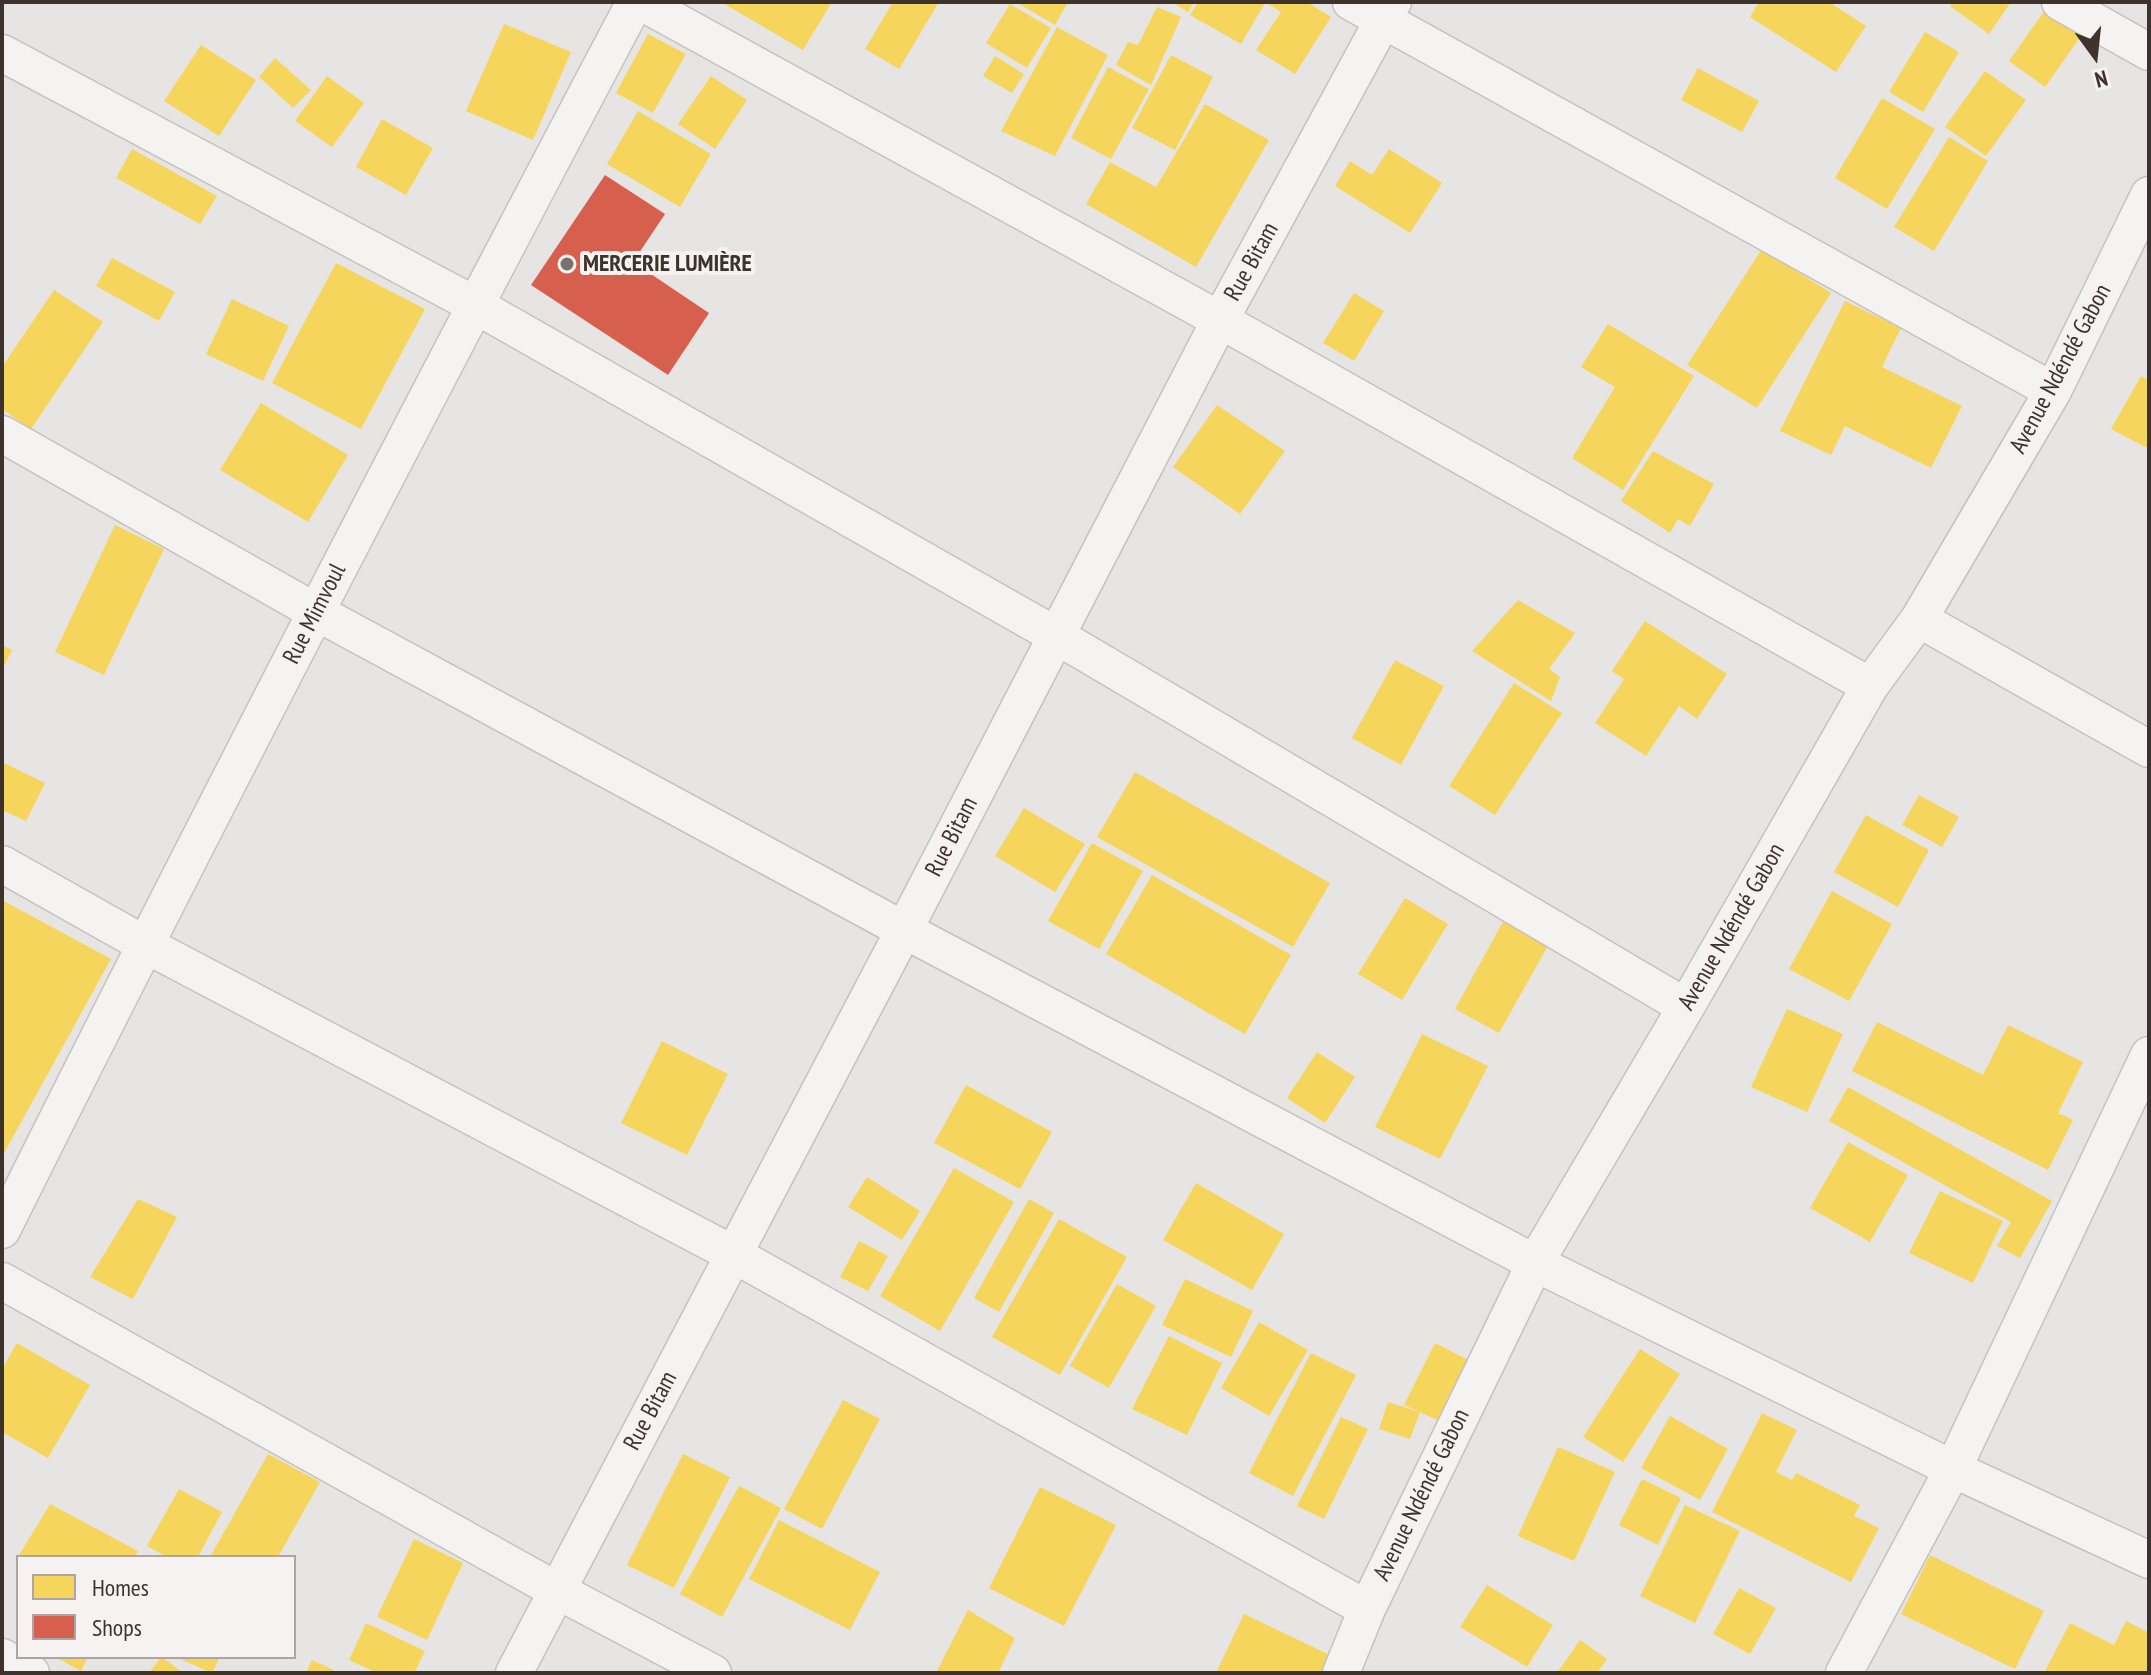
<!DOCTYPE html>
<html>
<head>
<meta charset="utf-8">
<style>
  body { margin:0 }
  #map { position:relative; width:2151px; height:1675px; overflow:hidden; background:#e7e5e3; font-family:"PT Sans Narrow",sans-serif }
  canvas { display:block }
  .frame { position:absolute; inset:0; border:4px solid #3e322c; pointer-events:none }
  .legend { position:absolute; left:16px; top:1555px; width:280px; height:104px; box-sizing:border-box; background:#f6f2f1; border:2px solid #aca5a2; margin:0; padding:10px 14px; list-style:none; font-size:24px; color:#3e322c }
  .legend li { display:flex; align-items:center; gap:16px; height:40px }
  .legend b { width:40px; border:2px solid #aca5a2 }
  .north { position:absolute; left:2055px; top:16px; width:80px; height:80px; -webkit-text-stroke:6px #f6f2f1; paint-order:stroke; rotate:165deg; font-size:22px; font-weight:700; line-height:32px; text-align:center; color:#3e322c }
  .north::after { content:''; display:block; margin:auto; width:28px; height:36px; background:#3e322c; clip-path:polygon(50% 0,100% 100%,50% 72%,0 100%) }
</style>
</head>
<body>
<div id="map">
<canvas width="2151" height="1675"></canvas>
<div class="frame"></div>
<ul class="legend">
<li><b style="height:22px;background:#f6d55c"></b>Homes</li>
<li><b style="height:22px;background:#d6604d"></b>Shops</li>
</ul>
<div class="north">N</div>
</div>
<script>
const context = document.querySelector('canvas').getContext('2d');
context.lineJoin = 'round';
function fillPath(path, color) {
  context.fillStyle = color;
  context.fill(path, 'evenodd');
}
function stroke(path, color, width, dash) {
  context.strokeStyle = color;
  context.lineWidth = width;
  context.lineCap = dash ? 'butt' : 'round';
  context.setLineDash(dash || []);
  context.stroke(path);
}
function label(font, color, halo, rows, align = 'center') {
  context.font = font + ' "PT Sans Narrow",sans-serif';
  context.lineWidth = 8;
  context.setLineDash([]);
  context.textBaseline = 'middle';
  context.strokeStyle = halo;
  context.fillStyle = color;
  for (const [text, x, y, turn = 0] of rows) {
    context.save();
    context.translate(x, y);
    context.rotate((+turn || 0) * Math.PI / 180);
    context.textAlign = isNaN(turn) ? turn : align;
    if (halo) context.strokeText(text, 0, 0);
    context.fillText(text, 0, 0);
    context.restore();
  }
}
const homes = new Path2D(`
  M721,2H832L803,50Z
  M893,2H939L899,69L865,49Z
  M1016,2H1068L1055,25Z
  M1172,2H1194L1188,12Z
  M1198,2H1262L1265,3L1241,44L1190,15Z
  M1265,2H1307L1331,17L1295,74L1256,50L1281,12Z
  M1759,2H1829L1866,26L1836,72L1750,17Z
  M1953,2H2011L1989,34L1950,6Z
  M1010,4L1051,28L1027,68L986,43Z
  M1157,7L1181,17L1151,85L1116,65L1128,42L1138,45Z
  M2045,10L2081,36L2045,87L2009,61Z
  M504,24L571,52L533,140L466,111Z
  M1057,27L1108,55L1055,156L1001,131Z
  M1925,32L1959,52L1923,112L1889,92Z
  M648,34L686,54L653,113L616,93Z
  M201,45L256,80L219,136L164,101Z
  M1171,55L1213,77L1175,150L1132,128Z
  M995,56L1024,74L1012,93L983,76Z
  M275,58L311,90L293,108L259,77Z
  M1108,67L1149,89L1111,159L1071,138Z
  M1698,68L1759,101L1742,132L1681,100Z
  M1985,71L2026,100L1986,156L1945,127Z
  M327,76L364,103L332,147L295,121Z
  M711,76L747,100L715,149L678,124Z
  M1882,98L1935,129L1887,209L1835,178Z
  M1205,104L1269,140L1196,267L1086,204L1110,162L1156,187Z
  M638,111L711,154L680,207L607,164Z
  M382,119L433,148L406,195L356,167Z
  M1949,137L1988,161L1934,251L1894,227Z
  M132,149L217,196L200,224L116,178Z
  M1389,149L1442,183L1410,233L1335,186L1350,161L1372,175Z
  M1762,249L1831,293L1757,408L1687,365Z
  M112,258L175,292L159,321L96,286Z
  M336,263L425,309L361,429L272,383Z
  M54,290L103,322L31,429L2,409V367Z
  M1354,293L1384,311L1354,361L1323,343Z
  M232,299L289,326L263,381L206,354Z
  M1845,301L1901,328L1882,367L1962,406L1931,468L1845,426L1831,455L1780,431Z
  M1608,324L1694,376L1623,490L1572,458L1615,387L1581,367Z
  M2141,376L2149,381V449L2111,429Z
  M261,403L348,455L308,522L220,470Z
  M1217,405L1285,451L1240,514L1173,467Z
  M1653,451L1714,484L1690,526L1678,519L1670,533L1621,501Z
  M115,525L164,549L104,675L55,652Z
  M1518,600L1575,633L1549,669L1560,677L1551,701L1472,651Z
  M1645,621L1727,674L1697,719L1679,706L1646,756L1595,723L1624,679L1612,671Z
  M2,645L12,650L2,670Z
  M1395,660L1444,686L1401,765L1352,738Z
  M1514,683L1562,713L1495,815L1449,786Z
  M2,762L45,783L26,821L2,810Z
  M1135,772L1330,883L1293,947L1097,837Z
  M1919,795L1959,817L1942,847L1902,825Z
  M1024,808L1085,844L1055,892L995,856Z
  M1866,815L1929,850L1898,907L1834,872Z
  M1092,843L1143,871L1099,949L1048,921Z
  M1152,875L1291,955L1245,1034L1106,954Z
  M1832,891L1892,924L1849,1001L1789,969Z
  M1405,898L1448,924L1402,1000L1358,974Z
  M2,900L111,959L2,1157Z
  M1504,920L1549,944L1499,1033L1455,1009Z
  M1787,1009L1843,1034L1807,1112L1751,1087Z
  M1877,1022L1983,1075L2008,1025L2083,1062L2058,1113L2073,1120L2048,1170L1852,1071Z
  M1422,1034L1488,1066L1440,1159L1375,1127Z
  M662,1041L728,1074L687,1155L621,1123Z
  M1317,1052L1355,1077L1325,1123L1287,1098Z
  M966,1085L1052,1132L1020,1189L934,1143Z
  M1848,1087L2052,1201L2020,1258L1997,1246L2011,1222L1829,1121Z
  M1848,1142L1908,1175L1870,1242L1810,1208Z
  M954,1168L1014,1202L940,1331L880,1296Z
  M867,1177L920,1211L902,1240L848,1207Z
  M1196,1183L1284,1234L1252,1290L1163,1240Z
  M1940,1191L2003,1221L1973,1283L1909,1253Z
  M138,1199L177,1217L133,1299L90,1277Z
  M1029,1199L1054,1213L999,1312L974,1298Z
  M1059,1219L1127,1257L1060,1375L992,1337Z
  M859,1241L888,1256L868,1291L840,1277Z
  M1185,1279L1253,1311L1231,1357L1162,1325Z
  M1117,1284L1156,1306L1109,1388L1070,1366Z
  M1259,1322L1308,1350L1269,1416L1221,1388Z
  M1169,1336L1222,1363L1187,1435L1132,1409Z
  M17,1343L90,1385L48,1458L2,1432V1369Z
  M1435,1343L1480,1366L1449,1426L1420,1412L1410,1439L1379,1429L1388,1402L1420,1412L1404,1405Z
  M1640,1349L1680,1374L1623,1462L1583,1437Z
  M1311,1353L1356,1375L1293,1496L1249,1473Z
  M843,1400L880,1419L822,1529L784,1509Z
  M1762,1413L1797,1430L1776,1472L1792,1480L1796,1473L1860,1505L1854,1516L1879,1528L1851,1582L1712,1512Z
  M1670,1416L1728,1449L1700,1500L1641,1468Z
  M1341,1417L1368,1429L1324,1519L1297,1506Z
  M1558,1447L1615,1472L1574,1561L1518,1536Z
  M268,1454L320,1482L278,1557H210Z
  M683,1454L730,1477L674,1588L627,1565Z
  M1642,1479L1681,1498L1658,1545L1619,1525Z
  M739,1486L781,1508L722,1617L680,1594Z
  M1040,1487L1116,1525L1064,1626L989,1588Z
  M179,1489L222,1512L198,1557H167L147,1546Z
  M50,1504L138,1551L135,1557H18Z
  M1685,1505L1740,1531L1695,1623L1640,1596Z
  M779,1520L880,1572L850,1630L749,1579Z
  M414,1539L463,1563L427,1640L377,1617Z
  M1930,1555L2044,1611L2015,1669L1901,1614Z
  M1487,1585L1553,1625L1527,1667L1460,1627Z
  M1739,1588L1776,1608L1750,1654L1713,1634Z
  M968,1610L1015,1638L998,1673H936Z
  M1244,1614L1334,1657L1326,1673H1216Z
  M2126,1621L2149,1633V1673H2044L2070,1623L2114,1645Z
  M366,1623L425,1651L414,1673H377L349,1660Z
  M1580,1640L1607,1659L1597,1673H1557Z
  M55,1657H88L81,1671Z
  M161,1657H162L183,1673H149Z
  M176,1657H220L212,1673Z
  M312,1660L334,1670L332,1673H306Z`);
const shops = new Path2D(`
  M605,175L665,214L633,262L709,313L668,375L531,285Z`);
const minor = new Path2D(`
  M641,2L1220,320L1870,686
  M1351,2L2053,391
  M2060,2L2149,52
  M2,53L475,305L1055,635L1686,1007
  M2,434L316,612L904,930L1535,1263L1953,1469L2149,1560
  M1919,619L2149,749
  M2,864L144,944L733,1254L1367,1609
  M2,1230C207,818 420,409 635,2
  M2,1281L556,1590L713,1673
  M2,1657L31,1673
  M514,1673L904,930L1220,320L1393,2
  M1341,1673L1367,1609L1535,1263L1686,1007L1870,686L1919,619L2053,391L2149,195
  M1844,1673L1953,1469L2149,1055`);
const markers = [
  [567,264,8,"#79716c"]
];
const streetNames = [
  ["Rue Bitam",1252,262,-61],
  ["Avenue Ndéndé Gabon",2061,369,-62],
  ["Rue Mimvoul",315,614,-63],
  ["Rue Bitam",952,837,-63],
  ["Avenue Ndéndé Gabon",1732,927,-60],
  ["Rue Bitam",651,1411,-62],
  ["Avenue Ndéndé Gabon",1422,1495,-64]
];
const poiNames = [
  ["MERCERIE LUMIÈRE",583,264]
];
fillPath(homes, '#f6d55c');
fillPath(shops, '#d6604d');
stroke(minor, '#c4c2c0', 39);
stroke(minor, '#f4f3f2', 36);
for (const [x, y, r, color] of markers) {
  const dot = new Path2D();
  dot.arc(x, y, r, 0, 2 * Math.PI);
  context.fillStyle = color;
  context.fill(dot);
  stroke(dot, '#f6f2f1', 3);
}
label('24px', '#3e322c', '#f6f2f1', streetNames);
label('bold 24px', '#3e322c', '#f6f2f1', poiNames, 'left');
</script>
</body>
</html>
